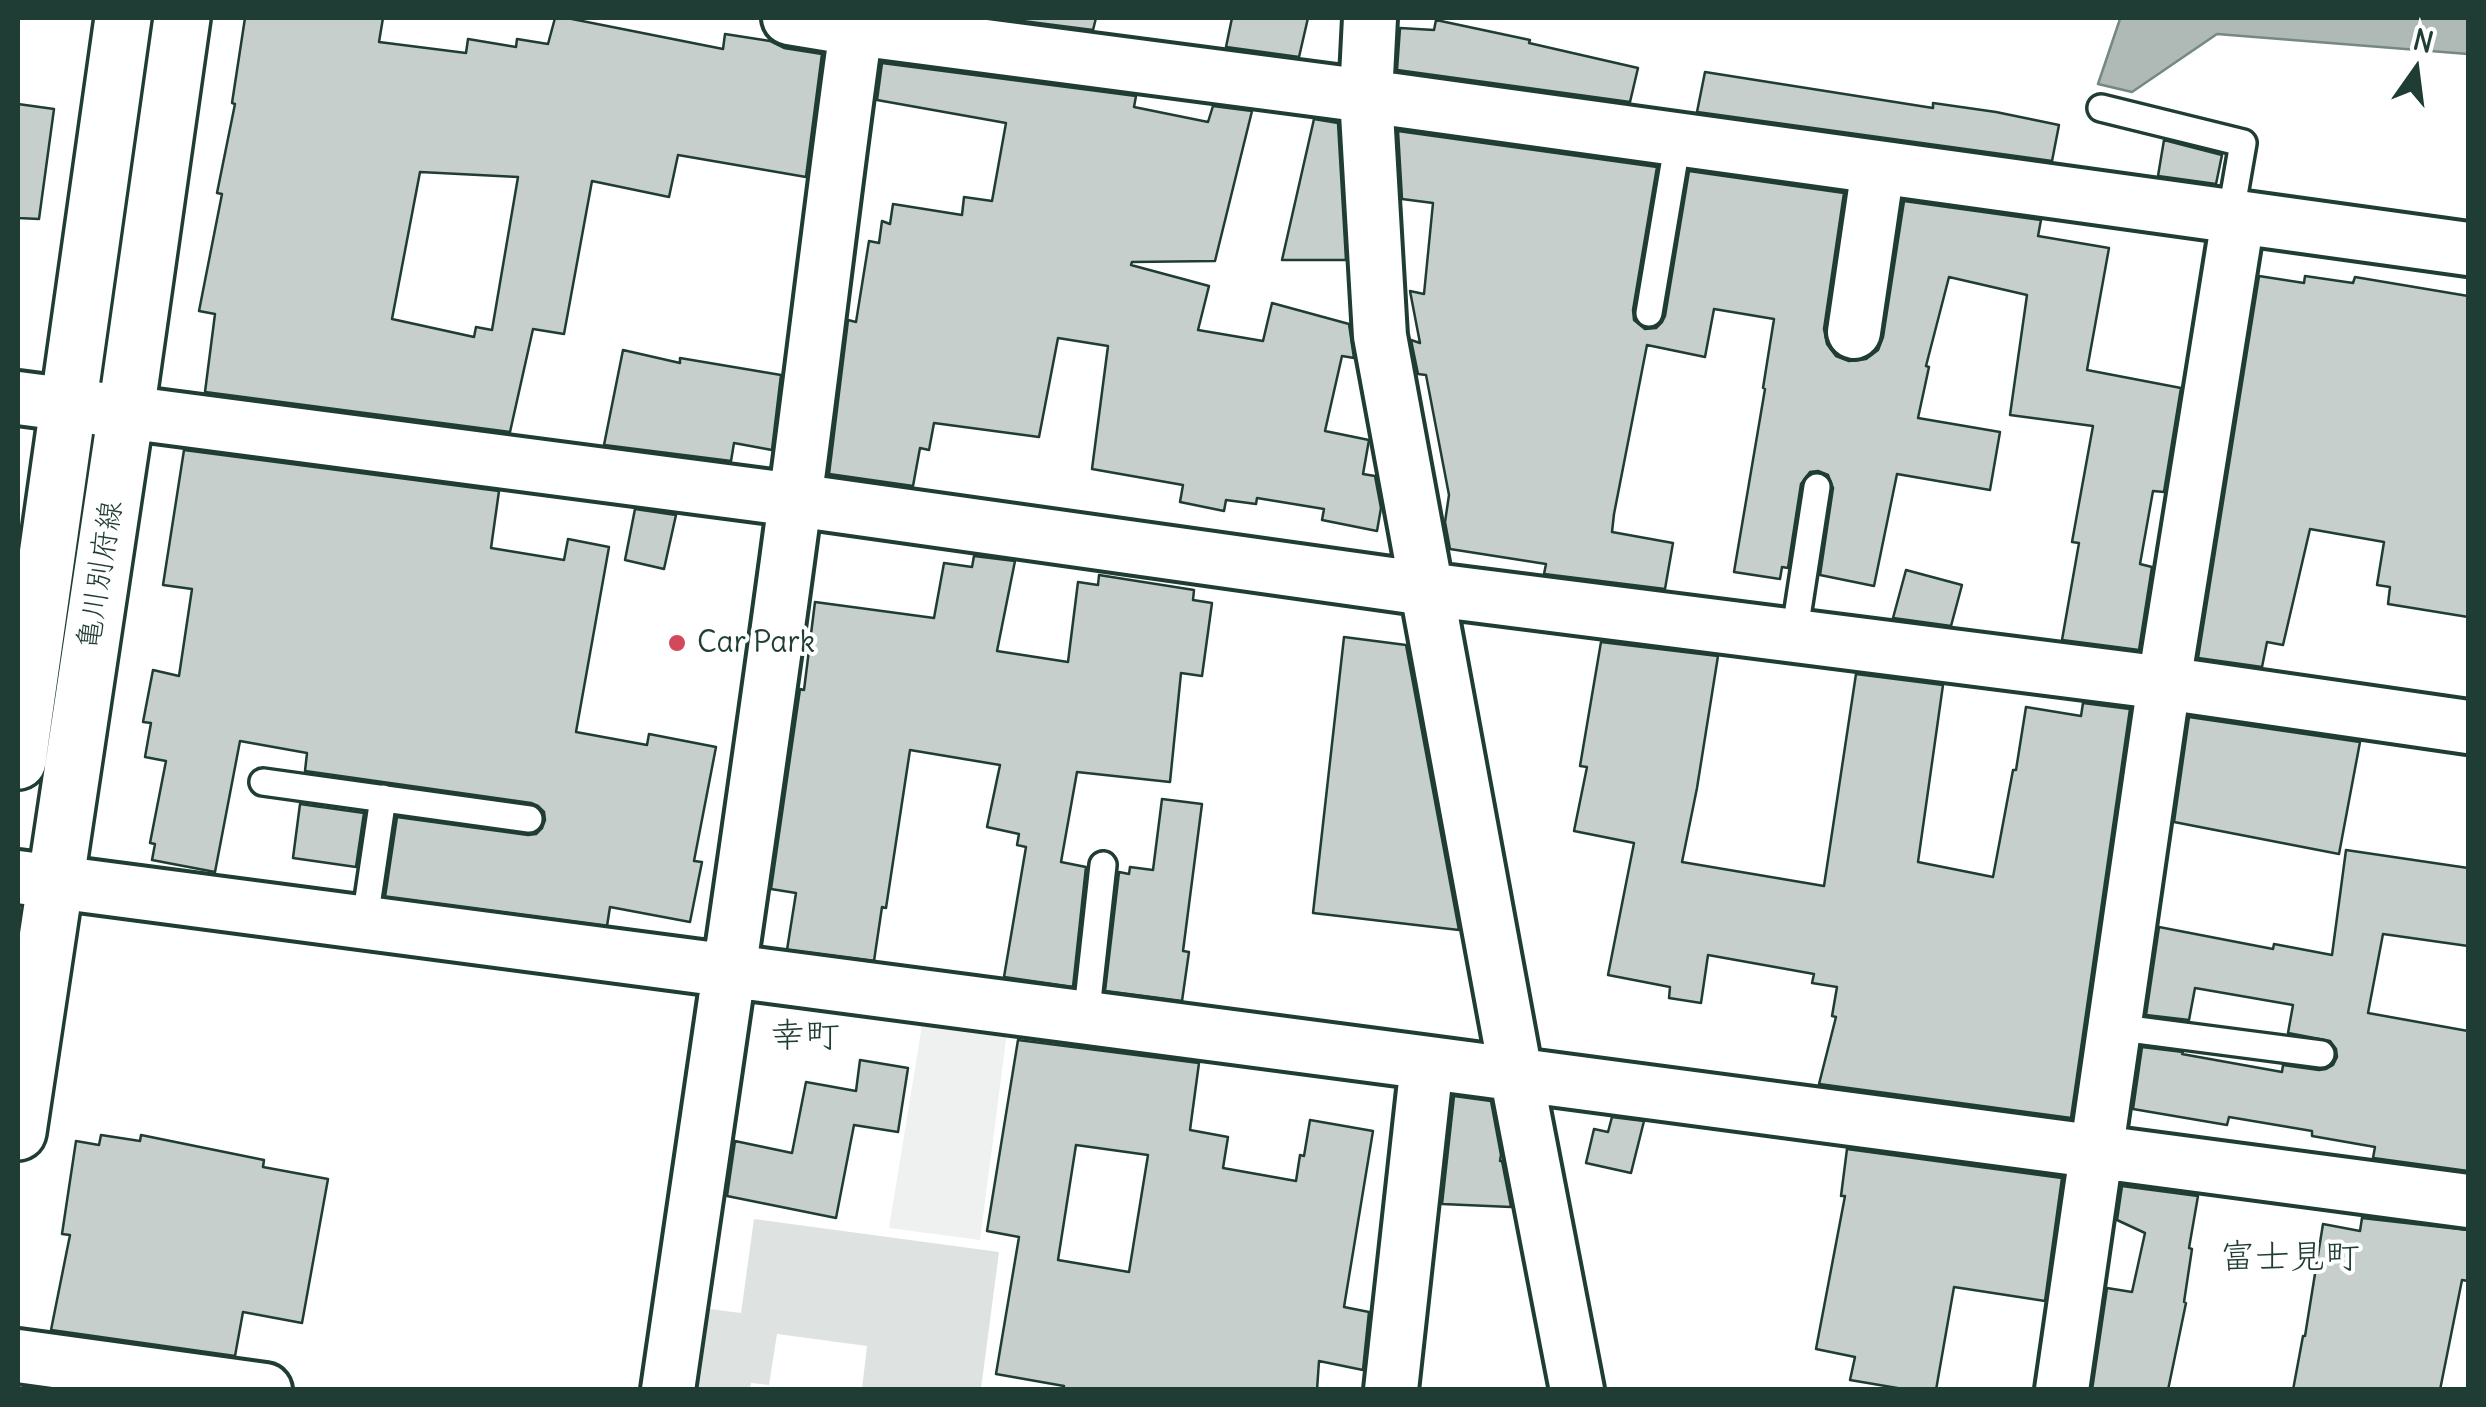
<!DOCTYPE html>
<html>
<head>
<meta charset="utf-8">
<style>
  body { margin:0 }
  #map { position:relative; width:2486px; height:1407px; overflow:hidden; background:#fff; font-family:Delius,sans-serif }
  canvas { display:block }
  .frame { position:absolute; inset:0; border:20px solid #1f3d34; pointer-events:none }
  .north { position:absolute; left:2366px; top:20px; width:100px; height:100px; -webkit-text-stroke:8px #fff; paint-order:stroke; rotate:14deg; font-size:28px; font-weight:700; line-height:40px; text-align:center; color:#1f3d34 }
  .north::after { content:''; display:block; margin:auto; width:35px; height:45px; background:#1f3d34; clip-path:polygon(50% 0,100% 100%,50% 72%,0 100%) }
</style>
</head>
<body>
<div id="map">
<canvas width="2486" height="1407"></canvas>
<div class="frame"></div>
<div class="north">N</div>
</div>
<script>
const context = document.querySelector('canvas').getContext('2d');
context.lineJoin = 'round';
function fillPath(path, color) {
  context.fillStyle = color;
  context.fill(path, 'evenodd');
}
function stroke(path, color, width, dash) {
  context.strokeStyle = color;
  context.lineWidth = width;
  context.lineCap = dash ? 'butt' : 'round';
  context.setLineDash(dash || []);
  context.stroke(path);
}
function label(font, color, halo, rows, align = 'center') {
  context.font = font + ' Delius,"Klee One",sans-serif';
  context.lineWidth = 8;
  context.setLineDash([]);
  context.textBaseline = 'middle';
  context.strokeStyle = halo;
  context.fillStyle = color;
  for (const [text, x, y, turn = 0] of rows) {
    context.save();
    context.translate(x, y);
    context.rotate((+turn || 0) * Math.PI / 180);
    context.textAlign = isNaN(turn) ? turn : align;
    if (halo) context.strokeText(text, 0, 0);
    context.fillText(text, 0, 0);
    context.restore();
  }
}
const built = new Path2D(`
  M924,1013L1008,1025L980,1240L889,1228Z`);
const green = new Path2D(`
  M754,1219L999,1252L981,1389H862L867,1346L777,1334L769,1385L751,1383L750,1389L691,1390L702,1308L741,1313Z`);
const water = new Path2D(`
  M2116,18H2468V54L2217,34L2132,92L2098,84L2120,19Z`);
const building = new Path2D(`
  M245,18H383L379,42L466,53L468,39L516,47L517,39L548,44L555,18H567L723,49L725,34L770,41L784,48L822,54L806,177L678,155L669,197L592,181L564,334L533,329L510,432L205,392L215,314L199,311L222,194L217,193L235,104L232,103ZM420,172L518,177L492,330L476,327L474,337L392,319Z
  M999,18H1096L1093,30Z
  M1232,18H1308L1299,57L1226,47Z
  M1436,20L1530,40L1529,43L1638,68L1630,102L1397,70L1400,28L1434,30Z
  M882,63L1136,96L1134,107L1208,122L1213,106L1252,111L1215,261L1132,262L1131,265L1209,286L1198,330L1263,341L1272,303L1349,324L1354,358L1342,356L1325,431L1369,440L1363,474L1375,476L1381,508L1377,531L1322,520L1324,509L1257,498L1256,504L1226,500L1224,511L1180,502L1183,485L1092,469L1108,346L1058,338L1039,437L934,423L929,450L920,448L913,486L829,474L848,320L856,322L869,241L879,243L882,221L890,224L893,204L962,215L964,197L992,201L1006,123L877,100Z
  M1705,72L1933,108V103L1996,112L2059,125L2052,161L1697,112Z
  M18,104L54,109L39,219L18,218Z
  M1314,119L1338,123L1346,260H1282Z
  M1398,131L1657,167L1633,310L1634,320L1645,329L1656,328L1662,322L1665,316L1689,171L1844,193L1824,329L1827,344L1836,356L1849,361L1866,359L1878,350L1883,337L1904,201L2041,220L2038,236L2109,248L2087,370L2181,388L2164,492L2153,491L2140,564L2152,567L2139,650L2062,640L2079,543L2072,542L2093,426L2010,415L2027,295L1949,277L1926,366L1929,367L1918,418L2000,432L1990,490L1897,474L1874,586L1820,575L1833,488L1828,475L1818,471L1810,472L1801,484L1788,568L1782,567L1780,579L1734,572L1765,389L1763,388L1774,319L1714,309L1705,357L1647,345L1614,514L1612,532L1673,543L1665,589L1544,574L1546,564L1450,549L1445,522L1449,495L1426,375L1418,374L1411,340L1420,343L1410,291L1424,294L1433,203L1402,199Z
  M2164,140L2222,155L2216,184L2158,176Z
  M2259,276L2304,283L2305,276L2353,283L2355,277L2468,296V617L2388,604L2390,587L2377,585L2384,542L2310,529L2283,645L2267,642L2262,667L2198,658Z
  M623,350L680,363V358L781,375L772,450L734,443L731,461L604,445Z
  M184,450L499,491L491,548L564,560L568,539L609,547L576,732L647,745L649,734L716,747L694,861L702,862L690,922L610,907L607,926L385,897L397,817L528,835L536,834L542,828L545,820L544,812L538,806L531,803L305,771L307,753L240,741L215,872L152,860L155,844L150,843L166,761L145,757L151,723L143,722L153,670L179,676L192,589L163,585Z
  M635,509L676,515L664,569L625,560Z
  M974,556L1015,561L997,651L1068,662L1078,582L1098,585L1099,575L1194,590L1193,600L1212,603L1202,676L1181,673L1170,782L1077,772L1061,862L1086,867L1073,987L1004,977L1026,847L1017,845L1019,834L987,827L1000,765L910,750L886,908L882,907L874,961L787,950L796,893L771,889L800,689L804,690L815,602L934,618L944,563L972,567Z
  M1906,570L1962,585L1951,626L1893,618Z
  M1344,637L1406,645L1459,930L1313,913Z
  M1601,642L1718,656L1697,788L1682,862L1824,886L1856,674L1943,685L1918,862L1993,877L2013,770H2016L2026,707L2081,716L2083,703L2130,709L2071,1118L1819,1084L1836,1017L1832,1016L1837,987L1812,983L1814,974L1708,955L1701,1003L1669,998L1670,987L1608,975L1634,843L1574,831L1587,767L1580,766Z
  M2189,717L2360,742L2339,854L2174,822Z
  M1162,799L1202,804L1183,951L1189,952L1182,1001L1105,991L1119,872L1129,874L1130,867L1153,870Z
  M300,804L364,813L356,867L293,858Z
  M2346,850L2468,868V946L2383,934L2368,1013L2468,1031V1171L2373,1158L2375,1147L2312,1136V1131L2229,1117L2227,1125L2133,1109L2142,1047L2183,1052L2182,1054L2282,1072L2283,1065L2319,1070L2326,1069L2333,1065L2337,1057L2336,1049L2330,1041L2288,1033L2293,1005L2195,988L2189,1020L2146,1015L2159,927L2273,949L2274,944L2332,955Z
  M1018,1040L1199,1063L1190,1130L1228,1137L1223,1168L1296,1181L1300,1155L1304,1156L1310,1120L1373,1131L1344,1307L1369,1312L1363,1370L1319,1361L1317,1390H1063L1064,1386L996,1374L1019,1237L987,1231ZM1076,1145L1148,1155L1129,1272L1058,1260Z
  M860,1060L908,1068L898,1132L854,1125L836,1218L727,1196L735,1141L792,1153L806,1082L856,1091Z
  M1454,1096L1491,1101L1501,1155L1500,1161H1502L1511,1207L1442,1204Z
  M1612,1117L1644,1121L1631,1173L1586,1163L1594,1129L1608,1132Z
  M101,1135L140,1141L141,1135L264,1160L263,1167L328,1179L302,1323L243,1312L235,1356L51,1330L70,1235L62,1234L76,1141L99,1145Z
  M1847,1149L2062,1178L2045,1301L1954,1287L1936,1390H1909L1850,1380L1855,1357L1816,1349L1845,1196H1841Z
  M2122,1186L2198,1196L2189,1248L2192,1249L2184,1302L2186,1303L2168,1390H2092L2107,1288L2132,1292L2145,1233L2117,1220Z
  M2362,1218L2468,1230V1281L2462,1280L2440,1390H2293L2303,1336H2305L2323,1224L2360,1231Z`);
const lane = new Path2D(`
  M2101,108L2243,143L2230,218
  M1649,313L1678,140
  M1794,636L1817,487
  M263,782L529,819
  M364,926L383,798
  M1086,1019L1103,865
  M2114,1027L2321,1054`);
const street = new Path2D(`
  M789,18L856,29L1366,96L2468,249
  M1370,18L1366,96L1380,336L1516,1074L1577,1390
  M1854,332L1878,168
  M18,398L795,500L1426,589L2164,683L2468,727
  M18,877C485,942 953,1001 1422,1062C1771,1107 2119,1156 2468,1201
  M18,1356L265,1390
  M668,1390C711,1093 756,797 795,501C816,344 834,186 856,29
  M1391,1390L1427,1063
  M2062,1390L2164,683L2238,219`);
const secondary = new Path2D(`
  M18,761L123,18
  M18,1132L126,412L182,18`);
const markers = [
  [677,643,10,"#d1495b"]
];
const streetNames = [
  ["亀川別府線",101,575,-81]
];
const poiNames = [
  ["Car Park",697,643]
];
const quarterNames = [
  ["幸町",805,1037],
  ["富士見町",2290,1258]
];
fillPath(built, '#eef1f0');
fillPath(green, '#dee3e2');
fillPath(water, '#afbab7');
stroke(water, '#758883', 2.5);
fillPath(building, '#c7cfcc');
stroke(building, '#1f3d34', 2.5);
stroke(lane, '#1f3d34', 32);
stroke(street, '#1f3d34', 60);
stroke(secondary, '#1f3d34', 62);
stroke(lane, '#fff', 25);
stroke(street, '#fff', 52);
stroke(secondary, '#fff', 55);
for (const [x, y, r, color] of markers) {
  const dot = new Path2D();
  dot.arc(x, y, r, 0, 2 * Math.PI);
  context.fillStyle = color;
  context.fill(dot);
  stroke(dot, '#fff', 4);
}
label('30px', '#1f3d34', '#fff', streetNames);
label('30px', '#1f3d34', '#fff', poiNames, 'left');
label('35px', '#1f3d34', '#fff', quarterNames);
</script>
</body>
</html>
